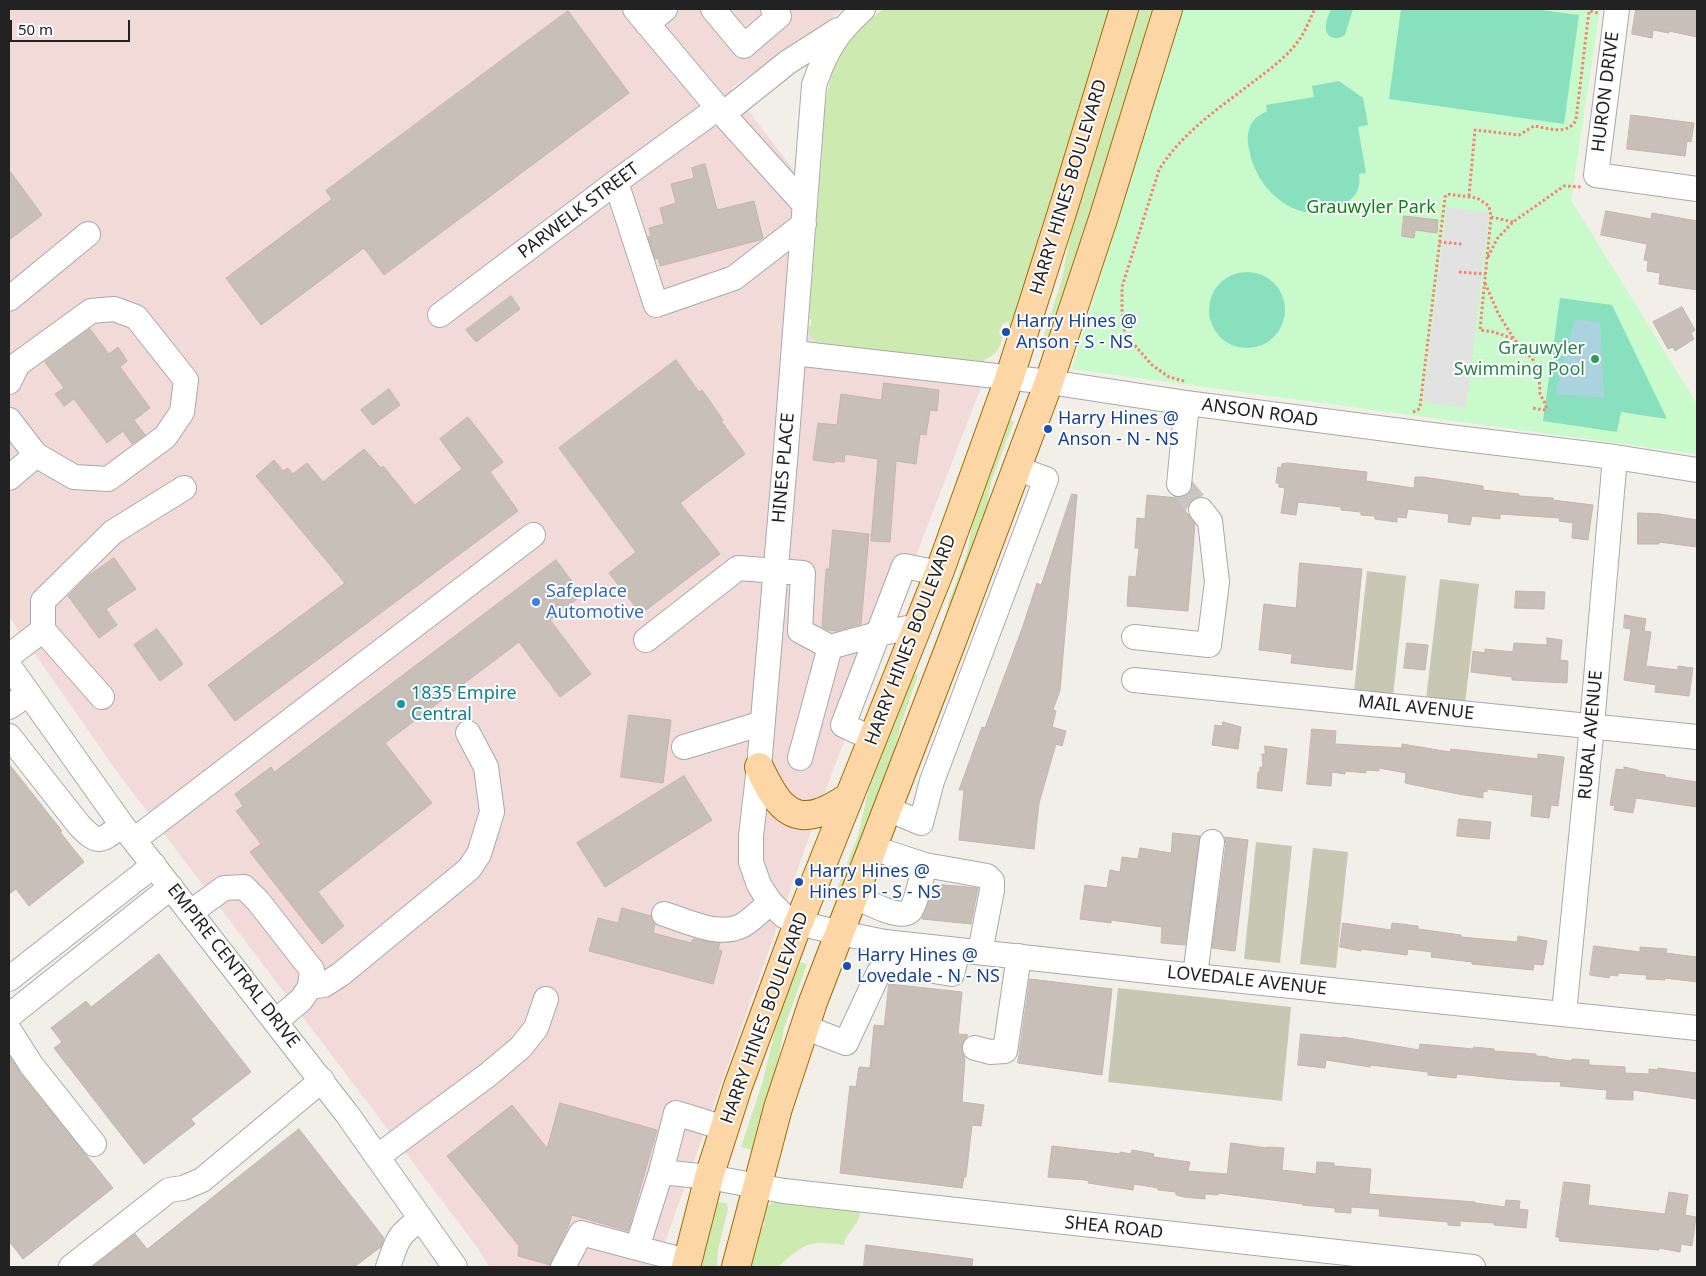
<!DOCTYPE html>
<html>
<head>
<meta charset="utf-8">
<style>
  body { margin:0 }
  #map { position:relative; width:1706px; height:1276px; overflow:hidden; background:#f2efe9; font-family:"Noto Sans",sans-serif }
  canvas { display:block }
  .frame { position:absolute; inset:0; border:10px solid #222; pointer-events:none }
  .scale { position:absolute; left:10px; top:20px; width:120px; height:22px; box-sizing:border-box; border:2px solid #222; border-top:0; padding-left:6px; font-size:15px; line-height:18px; white-space:nowrap; color:#222; -webkit-text-stroke:4px #fff; paint-order:stroke }
</style>
</head>
<body>
<div id="map">
<canvas width="1706" height="1276"></canvas>
<div class="frame"></div>
<div class="scale">50 m</div>
</div>
<script>
const context = document.querySelector('canvas').getContext('2d');
context.lineJoin = 'round';
function fillPath(path, color) {
  context.fillStyle = color;
  context.fill(path, 'evenodd');
}
function stroke(path, color, width, dash) {
  context.strokeStyle = color;
  context.lineWidth = width;
  context.lineCap = dash ? 'butt' : 'round';
  context.setLineDash(dash || []);
  context.stroke(path);
}
function label(font, color, halo, rows, align = 'center') {
  context.font = font + ' "Noto Sans",sans-serif';
  context.lineWidth = 4;
  context.setLineDash([]);
  context.textBaseline = 'middle';
  context.strokeStyle = halo;
  context.fillStyle = color;
  for (const [text, x, y, turn = 0] of rows) {
    context.save();
    context.translate(x, y);
    context.rotate((+turn || 0) * Math.PI / 180);
    context.textAlign = isNaN(turn) ? turn : align;
    if (halo) context.strokeText(text, 0, 0);
    context.fillText(text, 0, 0);
    context.restore();
  }
}
const commercial = new Path2D(`
  M9,9H843L831,19L731,88L818,202L808,328L812,339L817,342L990,364L832,773L656,1267H489L477,1247L118,773L9,617Z`);
const construction = new Path2D(`
  M1367,571L1406,576L1393,696L1354,691Z
  M1440,579L1479,584L1465,704L1426,699Z
  M1256,842L1292,846L1280,963L1244,959Z
  M1313,848L1348,852L1336,968L1300,964Z
  M1118,988L1291,1007L1282,1101L1108,1082Z`);
const grass = new Path2D(`
  M883,9H1114L1011,326L1008,325L1009,323L1006,321L1005,324L1003,323L999,333L1004,335C999,349 998,354 984,360L985,364L816,342C811,338 808,333 808,326H811V319L809,318C813,267 817,216 821,165C824,128 822,83 843,50C852,34 869,21 883,9Z
  M1140,9H1156L1048,346L1041,345L1062,279L1072,226Z
  M1007,419L1014,421L991,482L985,518L954,607L948,604L967,553L974,513Z
  M912,672L918,675L901,724L887,779L841,896L835,894L858,836L867,796L873,775Z
  M800,962L807,964L784,1028L777,1066L752,1150L741,1147L763,1081L776,1026Z
  M720,1202L727,1204L728,1209L718,1250L717,1267H698L716,1204Z
  M774,1202L798,1203V1206L805,1207L806,1204L857,1210L860,1213C859,1226 846,1232 844,1245C808,1240 804,1244 778,1267H749L760,1228H763L765,1221H762C764,1211 765,1206 774,1202Z`);
const park = new Path2D(`
  M1183,9H1600L1571,200L1697,404V454L1072,369Z`);
const pitch = new Path2D(`
  M1331,9H1353L1345,35C1337,41 1324,38 1326,25C1326,20 1329,14 1331,9Z
  M1401,9H1534L1579,15L1564,124L1389,99Z
  M1339,81L1363,98L1368,125L1358,127L1366,173L1359,174C1361,187 1357,196 1346,203C1304,232 1256,193 1249,149C1247,139 1247,128 1254,120C1257,116 1263,114 1267,111L1266,105L1314,97L1312,86Z
  M1209 310a38 38 0 1 1 76 0a38 38 0 1 1-76 0Z
  M1560,298L1612,305L1667,419L1621,412L1617,432L1543,421Z`);
const parking = new Path2D(`
  M1447,207L1489,213L1466,408L1423,402Z`);
const water = new Path2D(`
  M1575,319L1600,322L1604,398L1555,394Z`);
const building = new Path2D(`
  M1636,9H1697V37L1669,31V33L1653,30L1652,38L1632,34Z
  M568,11L629,93L384,275L364,248L261,325L226,278L332,199L326,191Z
  M1631,115L1694,123L1691,142L1687,141L1685,156L1627,149Z
  M705,164L717,210L754,201L763,238L760,240L660,266L658,258L655,259L648,237L651,236L649,228L664,224L660,208L676,203L671,184L694,178L692,168Z
  M9,170L42,215L9,240Z
  M1606,211L1651,219L1652,213L1697,221V290L1659,284L1660,273L1647,271L1648,261L1644,260L1647,244L1601,235Z
  M1404,216L1438,220L1437,233L1415,230L1414,238L1402,236Z
  M511,296L520,309L476,342L466,330Z
  M1682,307L1695,330L1691,333L1694,339L1675,351L1673,347L1668,349L1653,322Z
  M90,329L109,354L118,347L127,361L120,367L150,408L134,420L145,435L132,444L123,431L107,443L74,399L64,406L55,394L64,388L45,362Z
  M676,360L699,392L702,390L723,420L721,421L745,454L680,503L720,554L641,614L609,573L636,552L559,448Z
  M884,383L939,390L937,411L930,410L926,435L920,434L916,464L896,461L890,542L871,541L878,459L845,454L844,462L835,461L834,463L813,460L818,423L837,425L841,394L881,400Z
  M389,389L400,405L373,425L361,410Z
  M468,417L503,462L490,472L518,511L235,721L208,685L345,583L256,476L274,460L283,471L288,468L293,474L307,463L323,482L364,449L381,468L383,466L415,505L462,469L440,439Z
  M1288,463L1367,472L1366,481L1414,488L1415,477H1423L1483,486V490L1519,494V496L1553,498V500L1593,505L1588,540L1572,538L1573,523L1559,521L1560,518L1500,514V519L1472,516L1470,525L1448,522L1449,514L1408,509L1406,518L1397,517V522L1375,519V516L1361,515V512L1341,510V507L1298,502L1296,515L1281,513L1285,488L1279,487V483H1276L1278,467L1281,468L1282,464Z
  M1193,485L1201,495L1192,500L1184,509L1195,524L1188,611L1127,606L1129,576L1136,577L1139,548H1135L1137,518L1145,519L1147,495L1178,498L1184,497L1190,492Z
  M1072,494L1077,495L1060,690L1053,710L1056,711L1052,727L1066,731L1062,746L1056,744L1039,803L1034,849L959,840L964,790H959L982,727L985,728L1023,626L1037,583L1041,585Z
  M1638,513L1660,514L1697,520V547L1659,542V544H1638Z
  M833,530L869,534L861,624L836,631L828,630L822,627L826,569H829Z
  M114,558L136,589L106,609L117,625L99,638L68,596L87,577Z
  M556,560L582,595L550,620L591,674L560,697L519,642L385,743L432,803L318,892L344,926L322,944L250,852L261,844L236,811L243,806L235,794L271,767L274,772Z
  M1300,563L1362,569L1352,670L1291,663L1292,654L1259,650L1264,604L1296,608Z
  M1516,591L1545,592L1544,609L1515,608Z
  M1625,615L1646,619L1644,631L1651,632L1646,666L1678,670V666L1693,668L1689,696L1655,692L1656,685L1624,680L1631,629L1624,628Z
  M157,629L183,664L160,681L134,645Z
  M1547,638L1562,640L1560,660L1568,661L1567,683L1512,680V677L1471,672L1473,651L1485,653V649L1513,652L1514,643L1547,645Z
  M1407,643L1428,645L1425,670L1404,668Z
  M629,715L671,720L663,783L621,777Z
  M1223,722L1241,727L1238,749L1212,745L1215,725L1222,726Z
  M1312,729L1336,731L1335,744L1402,748V744L1450,752L1451,749L1538,759V754L1564,757L1558,806L1551,805L1549,818L1531,816L1533,795L1487,789V792L1483,791V798L1458,794L1405,783L1406,773L1379,768V771L1366,770V773L1345,771V774L1332,772L1331,786L1307,784Z
  M1265,746L1287,749L1282,791L1257,788L1258,772H1260V767H1263L1262,754H1265Z
  M9,764L62,831L60,832L84,862L29,906L16,889L9,894Z
  M1624,767L1638,770V771L1665,775V777L1697,782V807L1636,798L1633,813L1614,810L1615,806L1610,805L1616,769L1624,770Z
  M684,776L712,820L605,887L577,843Z
  M1459,819L1491,822L1489,839L1457,836Z
  M1173,833L1200,836L1185,945L1161,943L1162,927L1111,920V923L1080,919L1085,885L1107,888L1110,870L1120,872L1122,857L1138,859L1140,848L1171,853Z
  M1225,837L1248,840L1235,951L1212,948L1226,844Z
  M934,884L978,888L971,924L922,919Z
  M622,908L651,916L655,924L653,933L691,943L693,939L720,943L718,950L722,951L713,984L589,951L598,918L618,923Z
  M1343,923L1391,930L1392,923L1418,926V929L1461,935V937L1517,942L1518,936L1547,941L1543,965L1534,964L1533,970L1472,964V962L1431,957L1432,952L1408,949L1407,955L1361,949V951L1340,947Z
  M1594,946L1640,952V947L1667,949L1666,953L1697,957V982L1665,978V980L1646,979L1647,975L1618,973V976L1610,975L1609,978L1590,975Z
  M159,954L251,1072L191,1119L195,1124L144,1164L54,1048L62,1042L51,1028L86,1001L91,1007Z
  M1030,979L1112,989L1102,1075L1018,1063Z
  M889,984L962,992L958,1034L968,1035L962,1045V1052L965,1058L962,1102L984,1105L981,1126L972,1125L966,1177H964L962,1188L840,1173L850,1086L856,1087L859,1067L870,1068L874,1025L884,1026Z
  M1301,1034L1342,1038V1037L1419,1050L1420,1044L1473,1049L1474,1047L1494,1049V1051L1536,1054V1056L1548,1057V1058L1572,1061V1059L1589,1060V1065L1625,1067V1073L1649,1074V1069L1658,1070V1068L1697,1073V1099L1633,1090V1100L1606,1099L1607,1090L1560,1086L1561,1082L1514,1080L1457,1074L1456,1078L1428,1075V1072L1370,1065V1067L1326,1060L1325,1068L1298,1065Z
  M9,1055L21,1074L113,1188L23,1259L9,1241Z
  M560,1103L657,1130L628,1231L572,1215L568,1227L550,1265L518,1256L519,1246L447,1156L512,1105L547,1148Z
  M299,1129L384,1238L381,1247L354,1267H93L135,1234L147,1249Z
  M1231,1143L1267,1148V1147L1284,1148L1282,1170L1316,1174L1317,1162L1334,1163V1166L1371,1169L1369,1194L1475,1202V1203L1505,1207L1506,1200L1520,1201L1519,1209L1528,1210L1526,1228L1494,1225V1223L1460,1221V1226L1448,1225V1222L1379,1216L1380,1209L1351,1207V1213L1335,1212V1208L1302,1205L1303,1204L1218,1193V1195L1205,1194V1199L1184,1197L1176,1195V1192L1158,1190V1188L1134,1184L1133,1190L1088,1183L1089,1181L1085,1180L1048,1177L1052,1146L1120,1154V1152L1131,1154L1132,1150L1154,1154L1153,1157L1190,1162L1188,1171L1227,1174Z
  M1564,1182L1590,1185L1588,1205L1665,1214L1669,1192L1688,1195L1685,1215L1696,1217L1692,1246L1681,1244L1680,1252L1659,1248V1250L1559,1241L1560,1238L1556,1237Z
  M866,1245L973,1259L972,1267H864Z`);
const minorTunnel = new Path2D(`
  M1179,484L1201,510`);
const path = new Path2D(`
  M1469,196L1475,130L1519,135L1534,126C1549,128 1567,136 1576,120L1589,11L1598,13
  M1491,217L1513,222
  M1439,242L1462,244
  M1488,257L1497,239L1513,222L1564,186L1582,187
  M1459,272L1485,274
  M1485,283L1498,313L1514,339L1533,360L1539,372L1540,394L1546,405V410L1532,408
  M1184,381L1169,377L1152,365L1125,334L1122,311V287L1159,170C1182,132 1222,106 1257,79C1273,67 1291,53 1301,37C1307,28 1310,18 1315,9
  M1413,412L1418,410L1420,407L1445,197L1447,194L1477,198L1489,206L1491,217L1480,330L1494,332L1514,339`);
const minor = new Path2D(`
  M635,9L723,114L805,205
  M713,9L744,46L779,16L773,9
  M863,9C836,34 826,50 814,85L786,449L759,767L751,836V862L759,885L770,902L784,916L799,923L840,933L885,942L1195,976L1697,1028
  M1617,9L1596,175L1697,189
  M647,24L665,9
  M723,114L788,62L838,30
  M616,182L656,305L734,278L804,224
  M9,299L88,234
  M440,315L616,182L718,108
  M794,353L1049,382L1187,403L1440,436L1615,457L1697,470
  M9,382L18,364L91,311L114,309L136,317L186,380L182,412L165,437L108,479L74,477L36,455L9,420
  M9,478L36,455
  M1179,484L1187,403
  M43,630L102,697
  M1134,637L1209,645L1217,582L1210,521L1201,510
  M646,640L738,568L803,573L800,631L830,647
  M9,656L43,630V601L113,532L184,488
  M9,666L122,825L347,1114L455,1267
  M1134,680L1697,737
  M9,707L28,694
  M9,736L79,825C99,846 101,841 122,825
  M873,739L843,725L904,566L939,573
  M684,747L763,723
  M800,758L830,647L877,634L918,626
  M888,809L921,823L932,781L1046,479L1018,469
  M134,840L533,535
  M873,848L925,865L987,876L992,881V890L980,952
  M854,896C865,901 901,921 910,911C916,904 922,875 925,865
  M191,912L224,888L244,887L258,901L312,970L310,987L301,1000L276,1021
  M664,914C688,921 719,938 743,925C753,919 762,910 770,902
  M1195,976L1212,842
  M9,979L154,865
  M310,987L324,985L341,974L469,869L479,854L492,812L486,767L468,733
  M1564,1013L1592,725L1615,457
  M9,1016L171,887
  M804,1027L846,1043L879,972L890,964L952,974L958,950
  M9,1030L32,1066L94,1144
  M975,1048L990,1052L1005,1051L1019,956
  M377,1157L489,1074L521,1047L536,1028L546,999
  M661,1172L709,1177L784,1191L1473,1267
  M637,1248L687,1261
  M71,1267L169,1190L183,1188L202,1180L322,1080
  M388,1267C398,1239 396,1237 420,1219
  M563,1267L581,1233L637,1248L661,1172L676,1113L724,1128`);
const major = new Path2D(`
  M759,767C772,794 786,825 821,812C831,809 840,802 849,797
  M686,1267L709,1177L738,1086L793,937L939,573L1009,379L1065,203L1124,9
  M736,1267L778,1108L813,1002L952,641L1049,382L1104,216L1168,9`);
const markers = [
  [1006,332,5,"#1a4fb4"],
  [1595,359,5,"#2e9e5b"],
  [1048,429,5,"#1a4fb4"],
  [536,602,5,"#3f7fe0"],
  [401,704,5,"#0f9aa8"],
  [799,882,5,"#1a4fb4"],
  [847,966,5,"#1a4fb4"]
];
const streetNames = [
  ["HURON DRIVE",1606,92,-83],
  ["HARRY HINES BOULEVARD",1069,187,-73],
  ["PARWELK STREET",579,211,-37],
  ["ANSON ROAD",1260,413,8],
  ["HINES PLACE",784,468,-85],
  ["HARRY HINES BOULEVARD",911,640,-69],
  ["MAIL AVENUE",1416,708,6],
  ["RURAL AVENUE",1591,735,-85],
  ["EMPIRE CENTRAL DRIVE",233,966,52],
  ["LOVEDALE AVENUE",1247,981,6],
  ["HARRY HINES BOULEVARD",765,1018,-70],
  ["SHEA ROAD",1114,1228,6]
];
const parkNames = [
  ["Grauwyler Park",1371,208]
];
const transitNames = [
  ["Harry Hines @",1016,322],
  ["Anson - S - NS",1016,343],
  ["Harry Hines @",1058,419],
  ["Anson - N - NS",1058,440],
  ["Harry Hines @",809,872],
  ["Hines Pl - S - NS",809,893],
  ["Harry Hines @",857,956],
  ["Lovedale - N - NS",857,977]
];
const leisureNames = [
  ["Grauwyler",1585,349],
  ["Swimming Pool",1585,370]
];
const shopNames = [
  ["Safeplace",546,592],
  ["Automotive",546,613]
];
const cultureNames = [
  ["1835 Empire",411,694],
  ["Central",411,715]
];
fillPath(commercial, '#f2dad9');
fillPath(construction, '#c7c7b4');
fillPath(grass, '#cdebb0');
fillPath(park, '#c8facc');
fillPath(pitch, '#88e0be');
fillPath(parking, '#e2e2e2');
fillPath(water, '#aad3df');
fillPath(building, '#c7bfb8');
stroke(building, '#c4b6ab', 1);
stroke(minorTunnel, '#c8c6c1', 24, [24, 12]);
stroke(minor, '#a9a9a9', 26);
stroke(major, '#a06b00', 30);
stroke(path, '#fa8072', 3, [2.5, 2.5]);
stroke(minor, '#fff', 24);
stroke(major, '#fcd6a4', 28);
for (const [x, y, r, color] of markers) {
  const dot = new Path2D();
  dot.arc(x, y, r, 0, 2 * Math.PI);
  context.fillStyle = color;
  context.fill(dot);
  stroke(dot, '#fff', 2);
}
label('18px', '#222', '#fff', streetNames);
label('18px', '#0c8416', '#fff', parkNames);
label('18px', '#164399', '#fff', transitNames, 'left');
label('18px', '#27864d', '#fff', leisureNames, 'right');
label('18px', '#366cbe', '#fff', shopNames, 'left');
label('18px', '#0d838f', '#fff', cultureNames, 'left');
</script>
</body>
</html>
